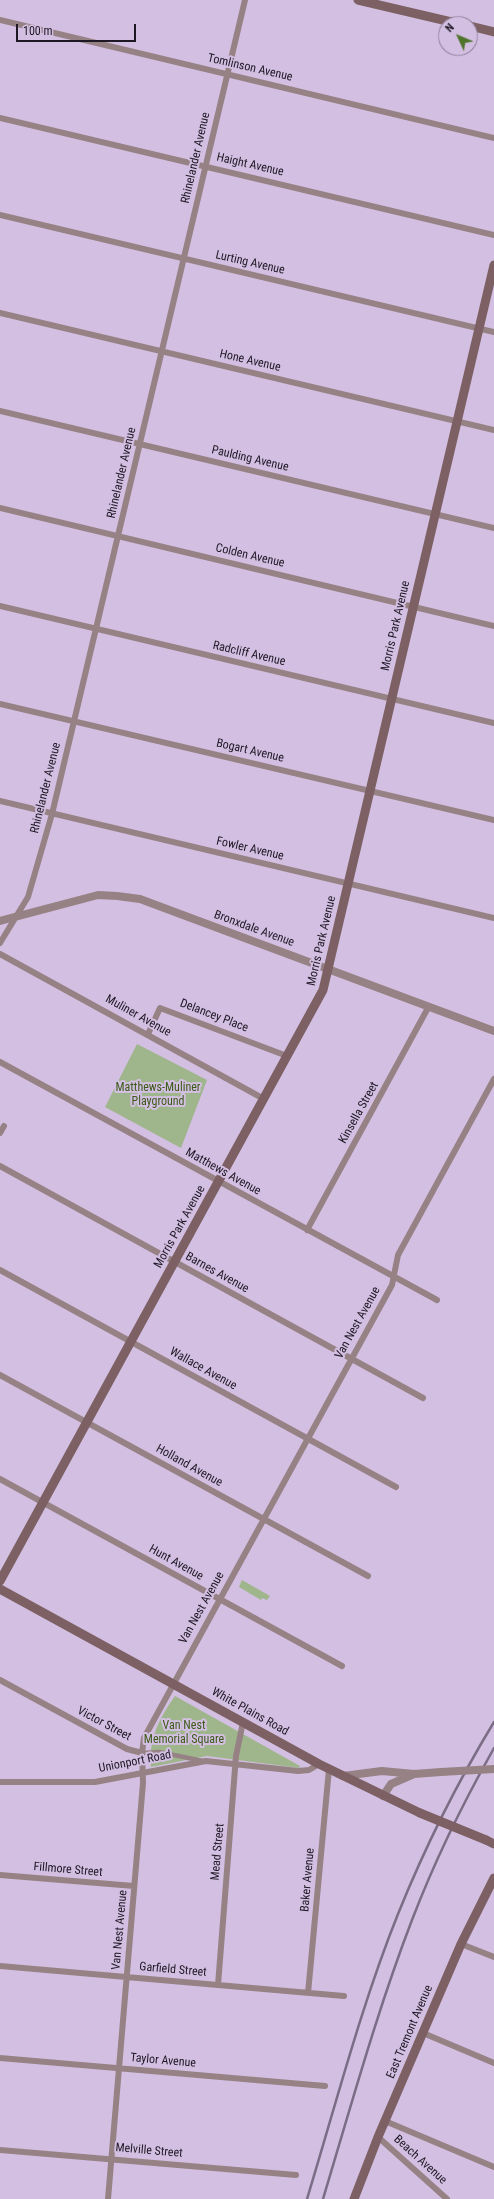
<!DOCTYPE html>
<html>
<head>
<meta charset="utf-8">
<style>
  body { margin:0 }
  #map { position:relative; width:494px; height:2199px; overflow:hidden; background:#d3bfe2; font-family:"Roboto Condensed",sans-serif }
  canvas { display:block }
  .north { position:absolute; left:438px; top:16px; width:40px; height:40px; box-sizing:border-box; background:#d3bfe2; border:1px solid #8b7c96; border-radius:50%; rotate:314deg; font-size:11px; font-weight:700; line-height:16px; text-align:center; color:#1e1724 }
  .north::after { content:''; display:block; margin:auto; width:14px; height:18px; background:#51742d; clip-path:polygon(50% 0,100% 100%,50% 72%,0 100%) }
  .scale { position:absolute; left:16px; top:24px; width:120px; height:18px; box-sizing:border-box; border:2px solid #1e1724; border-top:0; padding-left:5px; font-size:12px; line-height:14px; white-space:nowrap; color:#1e1724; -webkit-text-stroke:3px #d3bfe2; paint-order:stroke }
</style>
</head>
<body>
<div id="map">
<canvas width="494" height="2199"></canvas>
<div class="north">N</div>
<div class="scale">100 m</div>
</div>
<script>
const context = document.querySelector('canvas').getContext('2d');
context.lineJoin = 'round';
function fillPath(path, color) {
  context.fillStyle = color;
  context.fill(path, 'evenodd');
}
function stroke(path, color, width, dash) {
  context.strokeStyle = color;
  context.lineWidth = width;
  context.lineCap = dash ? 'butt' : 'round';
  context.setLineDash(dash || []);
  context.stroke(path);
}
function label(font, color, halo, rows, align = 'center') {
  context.font = font + ' "Roboto Condensed",sans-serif';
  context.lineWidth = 4;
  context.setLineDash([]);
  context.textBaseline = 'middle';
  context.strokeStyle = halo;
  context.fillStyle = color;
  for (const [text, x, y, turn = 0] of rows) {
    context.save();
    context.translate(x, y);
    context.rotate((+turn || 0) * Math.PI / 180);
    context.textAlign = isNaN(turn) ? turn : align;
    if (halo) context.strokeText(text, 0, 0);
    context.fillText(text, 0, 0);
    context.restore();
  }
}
const green = new Path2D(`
  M137,1044L207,1080L181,1148L105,1107Z
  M242,1580L270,1596L267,1600L262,1598L261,1600L239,1587Z
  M175,1696L300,1766L299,1768L207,1756L151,1767C148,1741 159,1718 175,1696Z`);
const pedestrian = new Path2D(`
  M142,1753L159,1752L203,1761`);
const minor = new Path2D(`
  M0,20L494,138
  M0,118L494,235
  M0,215L494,332
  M0,313L494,430
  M0,411L494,528
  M0,508L494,626
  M0,606L494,723
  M0,704L494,820
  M0,801L494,918
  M0,943L28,897L52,814L245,0
  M0,954L264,1099
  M148,1034L160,1008L287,1056
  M0,1062L437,1300
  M0,1133L4,1126
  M0,1166L423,1398
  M307,1230L429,1006
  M0,1270L396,1487
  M0,1375L368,1576
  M0,1479L342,1666
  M0,1680L127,1749L142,1753
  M0,1782H95L206,1761L298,1771L309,1770L319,1764
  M0,1875L134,1886
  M461,1944L494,1957
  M0,1966L344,1996
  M218,1985L236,1756L243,1722
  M308,1993L329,1769
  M423,2033L494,2063
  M0,2058L325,2086
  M385,2121L494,2167
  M378,2137L447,2199
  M0,2150L296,2175
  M108,2199L143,1783L142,1753L144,1738L392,1285L398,1255L494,1079`);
const tertiary = new Path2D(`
  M0,921L98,895L117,896L140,899L494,1031
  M343,1776L382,1771L414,1774L441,1772
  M383,1796L391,1784L414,1774`);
const secondary = new Path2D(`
  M358,0L460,24
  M470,26L494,32
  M0,1581L323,990L494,265
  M0,1589L319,1764L420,1813
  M486,1840L494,1844
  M354,2199L378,2137L461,1944L494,1878`);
const rail = new Path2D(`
  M307,2199C336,2104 361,2006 398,1914C425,1847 457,1783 494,1722
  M323,2199C351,2106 377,2011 412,1920C435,1860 463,1803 494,1748`);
const tertiaryBridge = new Path2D(`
  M441,1772L494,1769`);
const secondaryBridge = new Path2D(`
  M420,1813L486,1840`);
const streetNames = [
  ["Tomlinson Avenue",250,68,13],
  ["Rhinelander Avenue",196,158,-77],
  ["Haight Avenue",250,165,13],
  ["Lurting Avenue",250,263,13],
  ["Hone Avenue",250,361,13],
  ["Paulding Avenue",250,459,13],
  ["Rhinelander Avenue",122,473,-77],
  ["Colden Avenue",250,556,13],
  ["Morris Park Avenue",396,626,-77],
  ["Radcliff Avenue",249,654,13],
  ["Bogart Avenue",250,751,13],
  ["Rhinelander Avenue",46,788,-76],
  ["Fowler Avenue",250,849,13],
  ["Bronxdale Avenue",254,929,20],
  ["Morris Park Avenue",322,941,-77],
  ["Muliner Avenue",138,1016,29],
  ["Delancey Place",214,1016,21],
  ["Kinsella Street",359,1113,-61],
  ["Matthews Avenue",223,1172,29],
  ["Morris Park Avenue",180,1227,-61],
  ["Barnes Avenue",217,1273,29],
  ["Van Nest Avenue",358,1323,-61],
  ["Wallace Avenue",203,1369,29],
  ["Holland Avenue",189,1466,29],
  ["Hunt Avenue",176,1563,29],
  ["Van Nest Avenue",202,1608,-61],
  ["White Plains Road",250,1712,29],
  ["Victor Street",104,1724,28],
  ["Unionport Road",135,1762,-11],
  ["Mead Street",218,1852,-85],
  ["Fillmore Street",68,1870,5],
  ["Baker Avenue",308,1880,-85],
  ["Van Nest Avenue",120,1930,-85],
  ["Garfield Street",173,1970,5],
  ["East Tremont Avenue",410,2032,-67],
  ["Taylor Avenue",163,2061,5],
  ["Melville Street",149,2151,5],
  ["Beach Avenue",420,2160,42]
];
const parkNames = [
  ["Matthews-Muliner",158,1088],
  ["Playground",158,1102],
  ["Van Nest",184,1726],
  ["Memorial Square",184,1740]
];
fillPath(green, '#9fb68c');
stroke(pedestrian, '#968284', 4.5);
stroke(minor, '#968284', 6);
stroke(tertiary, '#968284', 8);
stroke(secondary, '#7c6063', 9);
stroke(rail, '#7b6d85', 2.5);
stroke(tertiaryBridge, '#968284', 8);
stroke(secondaryBridge, '#7c6063', 9);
label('12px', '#1e1724', '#d3bfe2', streetNames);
label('12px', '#3b5a16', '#d3bfe2', parkNames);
</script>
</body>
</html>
